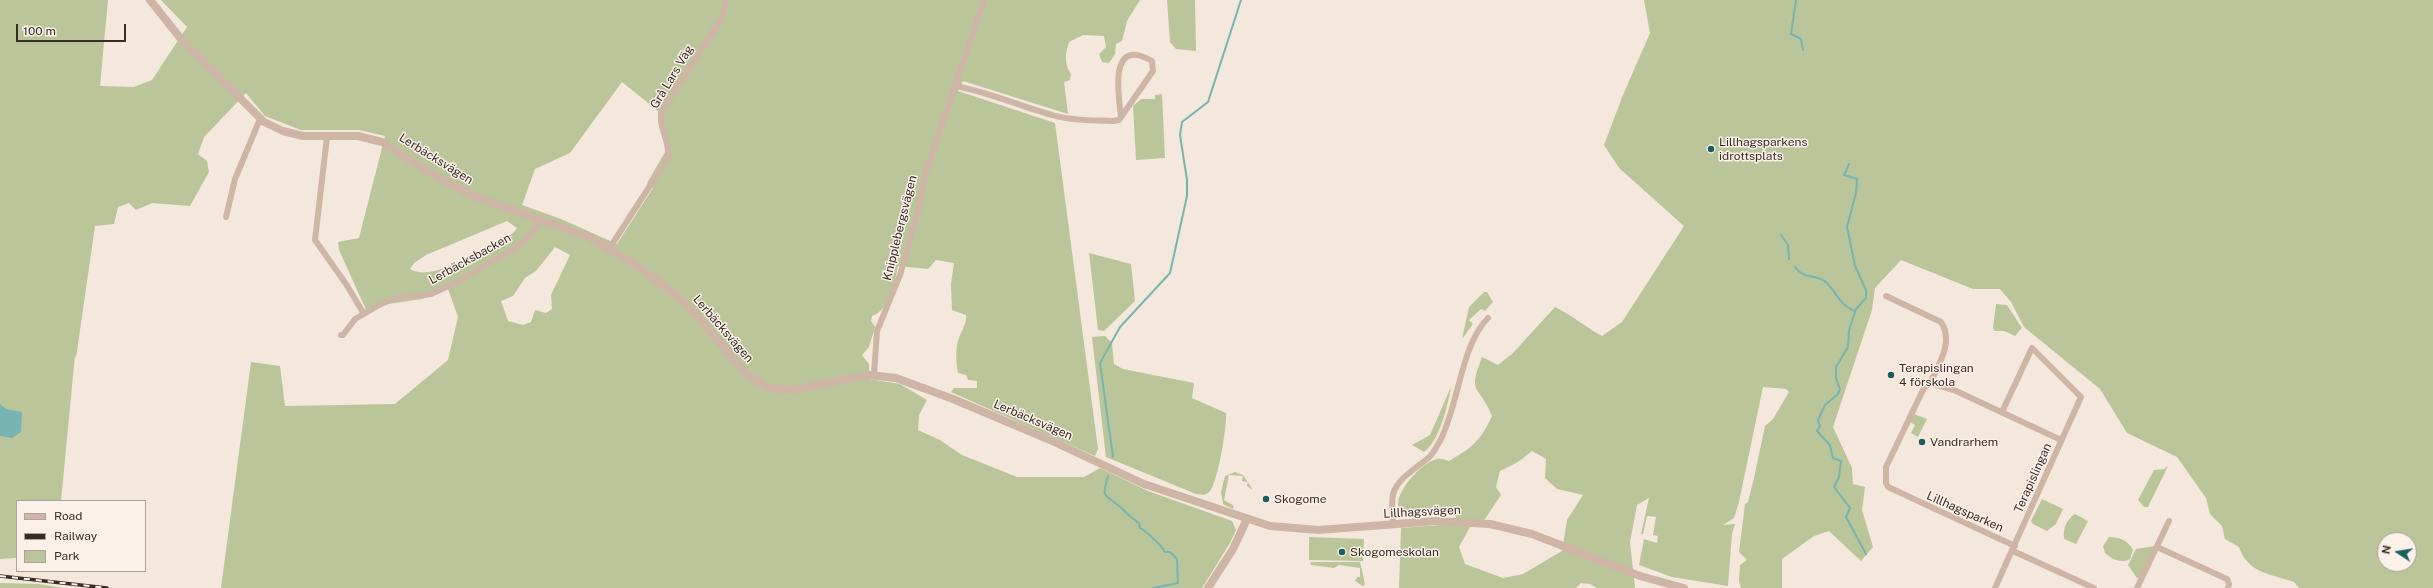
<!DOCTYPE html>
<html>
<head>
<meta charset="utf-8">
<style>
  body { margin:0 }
  #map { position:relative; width:2433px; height:588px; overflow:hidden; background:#f4e7dc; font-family:"Public Sans",sans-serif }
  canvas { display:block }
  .legend { position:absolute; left:16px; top:500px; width:130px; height:72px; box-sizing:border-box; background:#fbf1e9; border:1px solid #ada29c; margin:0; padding:5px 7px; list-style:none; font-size:12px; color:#392c28 }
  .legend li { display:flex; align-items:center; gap:8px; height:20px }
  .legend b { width:20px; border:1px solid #ada29c }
  .north { position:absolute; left:2377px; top:532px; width:40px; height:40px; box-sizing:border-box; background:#fbf1e9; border:1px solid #ada29c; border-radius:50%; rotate:282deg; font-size:11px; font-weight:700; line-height:16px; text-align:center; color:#392c28 }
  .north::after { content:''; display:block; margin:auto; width:14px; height:18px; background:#195f5e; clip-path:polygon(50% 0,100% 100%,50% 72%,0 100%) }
  .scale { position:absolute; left:16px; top:24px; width:110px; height:18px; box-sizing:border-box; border:2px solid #392c28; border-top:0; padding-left:5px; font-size:12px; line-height:14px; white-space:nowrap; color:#392c28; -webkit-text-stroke:3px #fbf1e9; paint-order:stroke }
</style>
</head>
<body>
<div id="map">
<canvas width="2433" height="588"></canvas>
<ul class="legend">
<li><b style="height:5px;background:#ceb5a6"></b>Road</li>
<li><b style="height:5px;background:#392c28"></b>Railway</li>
<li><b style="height:11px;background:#bac59a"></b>Park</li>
</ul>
<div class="north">N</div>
<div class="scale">100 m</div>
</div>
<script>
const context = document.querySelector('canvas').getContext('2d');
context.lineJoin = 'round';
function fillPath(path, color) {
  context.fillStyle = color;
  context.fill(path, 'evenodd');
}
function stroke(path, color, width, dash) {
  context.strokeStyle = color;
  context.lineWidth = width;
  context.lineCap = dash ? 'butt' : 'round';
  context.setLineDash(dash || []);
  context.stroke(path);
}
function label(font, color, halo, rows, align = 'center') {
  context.font = font + ' "Public Sans",sans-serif';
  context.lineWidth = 3;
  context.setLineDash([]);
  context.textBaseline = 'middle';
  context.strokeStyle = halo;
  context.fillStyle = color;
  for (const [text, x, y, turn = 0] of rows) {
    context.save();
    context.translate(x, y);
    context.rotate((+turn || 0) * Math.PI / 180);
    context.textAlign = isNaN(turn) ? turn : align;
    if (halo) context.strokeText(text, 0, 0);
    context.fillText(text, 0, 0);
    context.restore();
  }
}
const green = new Path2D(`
  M0,0H108L100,86L134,87L152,80L187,27L161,0H1140L1127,21L1122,41L1116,44L1115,54L1109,63L1102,62L1099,54L1106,47L1104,36L1083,35L1069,42C1065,54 1064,64 1071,74L1070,80L1064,82L1068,114L963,81L958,91L1055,123L1098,449L1095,456L951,392L954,388H977V381L968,380L966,375L958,373C956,361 955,350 959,338C962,329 967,324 966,315L952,310L951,284L954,263L936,260L928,269L898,266C895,281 889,311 872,316L871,321L875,327L869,347L862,355L869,364V379L900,384L927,400L919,415L918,430L940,440L962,455L1017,477H1084L1100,468L1148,491L1232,521L1236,530L1230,543L1202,588H221L251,362L280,366L285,406L395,404L448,360L458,317L448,289L422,299L382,305L368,314L339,250L338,242L359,238L385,136L359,130H301L265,116L246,93L204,137L198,154L207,161L209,172L190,206L152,203L136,210L129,203L118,207L114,224L95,226L76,358L75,355L61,501H17V558L0,559ZM622,82L658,111L659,126L668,147L647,183L653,188L617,244L561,219L522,205L535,169L570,153ZM507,221L517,228C509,243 446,271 428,272C422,273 415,272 410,269L414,263L426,255ZM555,247L570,255L551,295L552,309L546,313L535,310L531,322L523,325L508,321L501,301L513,296L525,278L536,271Z
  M1167,0H1195L1196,51L1176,49L1170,42Z
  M1644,0H2433V588H2299L2294,582C2270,574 2248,573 2239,547L2225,539L2222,526L2210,514L2206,498L2177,457L2127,433L2100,389L2024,327L2011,302L2000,289H1973L1901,260L1875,288L1872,310L1833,427L1852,468L1853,484L1865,487L1862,510L1873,547L1861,561L1829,531L1814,536L1782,559V588H1741L1739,581L1740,565L1747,560L1739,552L1745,504L1748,502L1754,478L1765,426L1773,419L1789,392L1786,389L1763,387L1739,502L1734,518L1723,525L1735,524L1732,534L1728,586L1672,577L1639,565L1644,539L1657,543L1658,536L1653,535L1656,517L1647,516L1643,534H1641L1649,498L1637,505L1630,542L1635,588H1597L1590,584L1581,583L1576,588H1399L1401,528L1456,524V513L1414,515L1407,514L1399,509C1393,493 1422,462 1437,459C1441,458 1446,460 1449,461C1472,448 1481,440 1492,416C1479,383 1467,396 1482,357L1498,365L1512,354L1555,307C1572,315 1585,327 1602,336L1622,322L1684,226L1619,168L1604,145L1623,95L1650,33ZM1532,451L1546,459L1545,478L1557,489L1583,495L1567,520L1562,551L1523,574L1503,578L1465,564L1459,547L1471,525L1485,519L1501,495L1496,487L1500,471L1518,462ZM2385,540H2409V564H2385Z
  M1162,94L1165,158L1136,160L1133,106L1141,99H1155V95Z
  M1089,253L1131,264L1135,301L1104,331L1098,330Z
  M1484,292H1487L1493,302L1485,311L1481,309L1469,320L1473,324L1462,339L1469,307Z
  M1996,304L2007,305L2022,328L2015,336L2004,331H1995L1993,328Z
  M1105,336L1112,343L1114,364L1123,369L1194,383L1192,398L1226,413C1227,427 1218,481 1210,491C1206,496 1201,495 1196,494L1106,457L1092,337Z
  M1451,387C1448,405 1439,442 1424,452L1412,445L1430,435Z
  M1914,414L1927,419L1918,437L1911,433L1915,425L1910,422Z
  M2168,466L2148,507H2144L2138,500L2154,470L2164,469Z
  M1235,472L1243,475L1253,490L1247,486L1248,482L1242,481L1243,476L1229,475L1224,500L1234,506L1233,509L1223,504L1221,492L1225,476Z
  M2042,499L2063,509L2056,524L2047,531L2033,524L2031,521Z
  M2075,514L2088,521L2076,544L2064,539C2063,528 2066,520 2075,514Z
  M1309,537L1364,539L1363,561L1309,560Z
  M2109,537C2119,537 2128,540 2133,550L2130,559C2121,564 2112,559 2105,553L2103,546Z
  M2155,546L2139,578H2137L2128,565L2136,549Z
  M1310,562H1360L1365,584L1363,586L1355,581L1357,577H1360V568L1339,565L1334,568L1311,565Z
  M0,583L39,584L63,588H0Z`);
const water = new Path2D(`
  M0,404L6,409L22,412L21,432L12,438L0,436Z`);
const stream = new Path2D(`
  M1796,0L1791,34L1801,39L1803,50
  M1849,164L1844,175L1857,179L1856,193L1847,227L1855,266L1866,290V298L1856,309L1849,330L1848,347L1836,367V378L1840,389L1838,394L1825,405L1818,420L1820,426L1817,431L1830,445L1833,458L1841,461L1839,477L1834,487L1850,508L1846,517L1866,554
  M1781,235L1788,245L1789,259
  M1795,267C1805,281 1817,273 1827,283C1837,293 1840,306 1855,311
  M1113,457L1100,363L1120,327L1170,273L1187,196V180L1180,135L1182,122L1208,102L1241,0
  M1108,476C1102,498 1103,493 1119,506C1126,512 1130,517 1139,523L1140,528C1144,529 1163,547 1165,552H1170L1177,559L1178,583L1153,588`);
const minor = new Path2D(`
  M955,86C989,92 1019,106 1052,115C1072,121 1093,120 1113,121L1119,120L1153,71L1152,61C1109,36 1118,93 1121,116
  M327,137L315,240L346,284L364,314
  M226,217L235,179L260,119
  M609,249L668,158C671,141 657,127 662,110L722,18L726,0
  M1886,296L1941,322C1954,342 1939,364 1930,383
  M341,335H343L355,319L379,305L393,299L431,294L453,284L507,253L526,240L536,226L539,219
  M874,375L877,331L900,275L920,203L925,174L984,0
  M1393,524C1393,514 1391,503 1393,494C1398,478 1415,469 1427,459C1433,455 1437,446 1441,439C1459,403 1461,345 1488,318
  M2015,546L1888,487L1886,483V467L1924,388L1930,383L1954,390L2061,440
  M2157,547L2227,579L2229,584L2228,588
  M2013,551L2094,588
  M1995,588L2081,397L2032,348L2002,412
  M2137,588L2169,521`);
const tertiary = new Path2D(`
  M150,0L181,39L264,122L283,131L303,136H358L382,142L435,176L471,195L589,237L633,263L677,296L698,317L746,374L769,388L792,390L869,375L896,378L953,399L1050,440L1144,484L1270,526L1318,530L1436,521L1490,524L1532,534L1640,576L1684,588
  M1208,588L1233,549L1247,519`);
const rail = new Path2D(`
  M0,576L107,588`);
const markers = [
  [1711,149,4,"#195f5e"],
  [1891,375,4,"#195f5e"],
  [1922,442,4,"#195f5e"],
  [1266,499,4,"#195f5e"],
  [1342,552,4,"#195f5e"]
];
const streetNames = [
  ["Grå Lars Väg",672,77,-59],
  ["Lerbäcksvägen",436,159,32],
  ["Knipplebergsvägen",900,228,-76],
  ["Lerbäcksbacken",470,259,-29],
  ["Lerbäcksvägen",723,329,49],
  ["Lerbäcksvägen",1033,420,23],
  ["Terapislingan",2033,478,-66],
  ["Lillhagsvägen",1422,512,-3],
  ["Lillhagsparken",1965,512,24]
];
const poiNames = [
  ["Lillhagsparkens",1719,142],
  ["idrottsplats",1719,156],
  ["Terapislingan",1899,368],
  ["4 förskola",1899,382],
  ["Vandrarhem",1930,442],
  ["Skogome",1274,499],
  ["Skogomeskolan",1350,552]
];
fillPath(green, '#bac59a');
fillPath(water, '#78b4b2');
stroke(stream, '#78b4b2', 2);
stroke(minor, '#ceb5a6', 6);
stroke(tertiary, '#ceb5a6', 8);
stroke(rail, '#392c28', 3.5);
stroke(rail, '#fbf1e9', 2, [6]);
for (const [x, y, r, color] of markers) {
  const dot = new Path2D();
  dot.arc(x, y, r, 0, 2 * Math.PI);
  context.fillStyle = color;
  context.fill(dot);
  stroke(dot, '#fbf1e9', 1.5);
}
label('12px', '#392c28', '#fbf1e9', streetNames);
label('12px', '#392c28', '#fbf1e9', poiNames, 'left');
</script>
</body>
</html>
